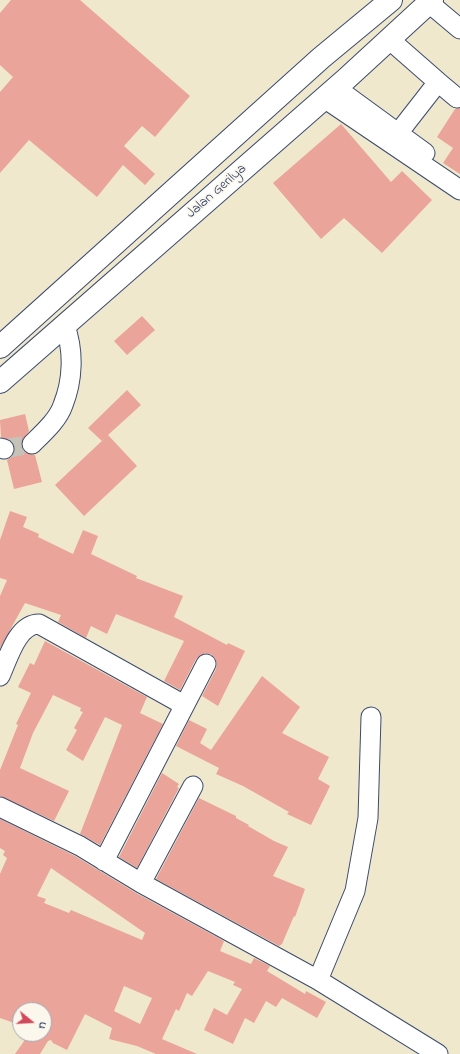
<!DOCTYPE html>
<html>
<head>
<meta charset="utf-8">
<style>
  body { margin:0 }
  #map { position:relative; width:460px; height:1054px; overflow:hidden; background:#efe8cd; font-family:"Indie Flower",sans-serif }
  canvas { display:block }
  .north { position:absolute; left:12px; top:1002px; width:40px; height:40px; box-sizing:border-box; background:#fbf7ec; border:1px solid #a1a7b3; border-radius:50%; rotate:108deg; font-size:11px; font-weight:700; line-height:16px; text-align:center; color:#1b2f5e }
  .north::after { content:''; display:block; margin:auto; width:14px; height:18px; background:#d1495b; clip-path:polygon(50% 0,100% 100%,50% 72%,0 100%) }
</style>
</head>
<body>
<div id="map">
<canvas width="460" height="1054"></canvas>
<div class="north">U</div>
</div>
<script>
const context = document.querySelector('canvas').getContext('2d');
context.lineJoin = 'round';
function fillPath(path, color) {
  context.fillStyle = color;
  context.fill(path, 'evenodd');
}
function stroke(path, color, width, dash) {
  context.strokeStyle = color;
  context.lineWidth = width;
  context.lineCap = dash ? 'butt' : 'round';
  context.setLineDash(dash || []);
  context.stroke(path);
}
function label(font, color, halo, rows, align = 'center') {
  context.font = font + ' "Indie Flower",sans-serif';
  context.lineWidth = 3.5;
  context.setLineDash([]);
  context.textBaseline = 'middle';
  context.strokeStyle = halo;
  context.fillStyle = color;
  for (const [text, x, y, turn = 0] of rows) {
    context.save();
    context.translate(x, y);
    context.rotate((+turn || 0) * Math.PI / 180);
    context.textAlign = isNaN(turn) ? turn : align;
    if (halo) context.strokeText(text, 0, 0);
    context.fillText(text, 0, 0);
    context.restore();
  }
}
const building = new Path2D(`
  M11,0H80L190,96L155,137L142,126L124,146L155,174L145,185L123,165L97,197L29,140L0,173V92L13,77L0,65V13Z
  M460,108V174L443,163L453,148L437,137L455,109Z
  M341,124L391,182L402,171L432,200L382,253L344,218L321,239L273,183Z
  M142,316L155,330L127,355L114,341Z
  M127,390L141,405L108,435L137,466L84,516L55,485L105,438L102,441L88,428Z
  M25,414L29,431L22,441L21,446L24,452L35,455L42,482L14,489L7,460L12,456L15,446L11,441L1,437L0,420Z
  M10,511L27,517L23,527L39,534L38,537L73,554L83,530L98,536L91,554L137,576L136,578L183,596L174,617L227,645L228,643L245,651L218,706L202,696L216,669L217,663L211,654L205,653L196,659L180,690L164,681L184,641L116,614L107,634L91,626L86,638L58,622L61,615L25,603L0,648V596L7,580L0,578V540Z
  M45,641L147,697L140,713L163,724L100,845L80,834L122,725L105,717L83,761L66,750L77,730L74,728L83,712L80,711L81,708L53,695L33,733L20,768L69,791L54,821L0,796V770L18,725L16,724L31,693L18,687L30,663L34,665Z
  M262,676L300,707L282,733L329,757L318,779L330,786L311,825L287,814L289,812L243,786L216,774L219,768L176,746L189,720L207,729L200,743L211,750Z
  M162,773L179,784L177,787L179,788L137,868L119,857Z
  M199,798L236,816V818L249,825L248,826L274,841L288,847L273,876L305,889L295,917L294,916L282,944L279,946L156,879Z
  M0,819L75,856L136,893L224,941L220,951L251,964L254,958L270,966L267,971L305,994L306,991L326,1002L317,1018L282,998L276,1007L266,1001L254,1023L245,1018L233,1044L204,1030L214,1008L227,1015L242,989L233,985L235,982L208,971L192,996L187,993L179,1011L176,1009L162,1039L197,1054H156L137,1046L109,1039L112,1028L85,1014L67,1050L53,1043L51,1040L48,1041L40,1054H15L29,1034H44V1010H20V1025L0,1018V874L7,858L3,855L5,851L0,848ZM51,868L145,933L142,940L71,910L69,913L44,903L46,899L37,896ZM124,986L152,998L140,1024L114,1011Z`);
const minorTunnel = new Path2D(`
  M4,449L32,444`);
const minor = new Path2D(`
  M429,3L460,29
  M390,40L438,82L399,132
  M438,82L457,98
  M336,88L425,153
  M324,98L460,190
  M32,444C43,433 58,420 63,405C73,380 74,351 65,326
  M0,448L4,449
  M0,676C8,659 17,624 39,624L184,705
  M0,807L80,846L141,883L318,980L438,1054
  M104,861L206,664
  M141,883L193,786
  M318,980L355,891L368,818L371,717`);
const highway = new Path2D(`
  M0,347L321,58L391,0
  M0,382L345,80L432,0`);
const streetNames = [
  ["Jalan Gerilya",217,192,-41]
];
fillPath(building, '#eaa499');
stroke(minorTunnel, '#c5c3b7', 19, [19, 10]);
stroke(minor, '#3b4b6f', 21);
stroke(highway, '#3b4b6f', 24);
stroke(minor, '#fff', 19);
stroke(highway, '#fff', 22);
label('14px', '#1b2f5e', '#fbf7ec', streetNames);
</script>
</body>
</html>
